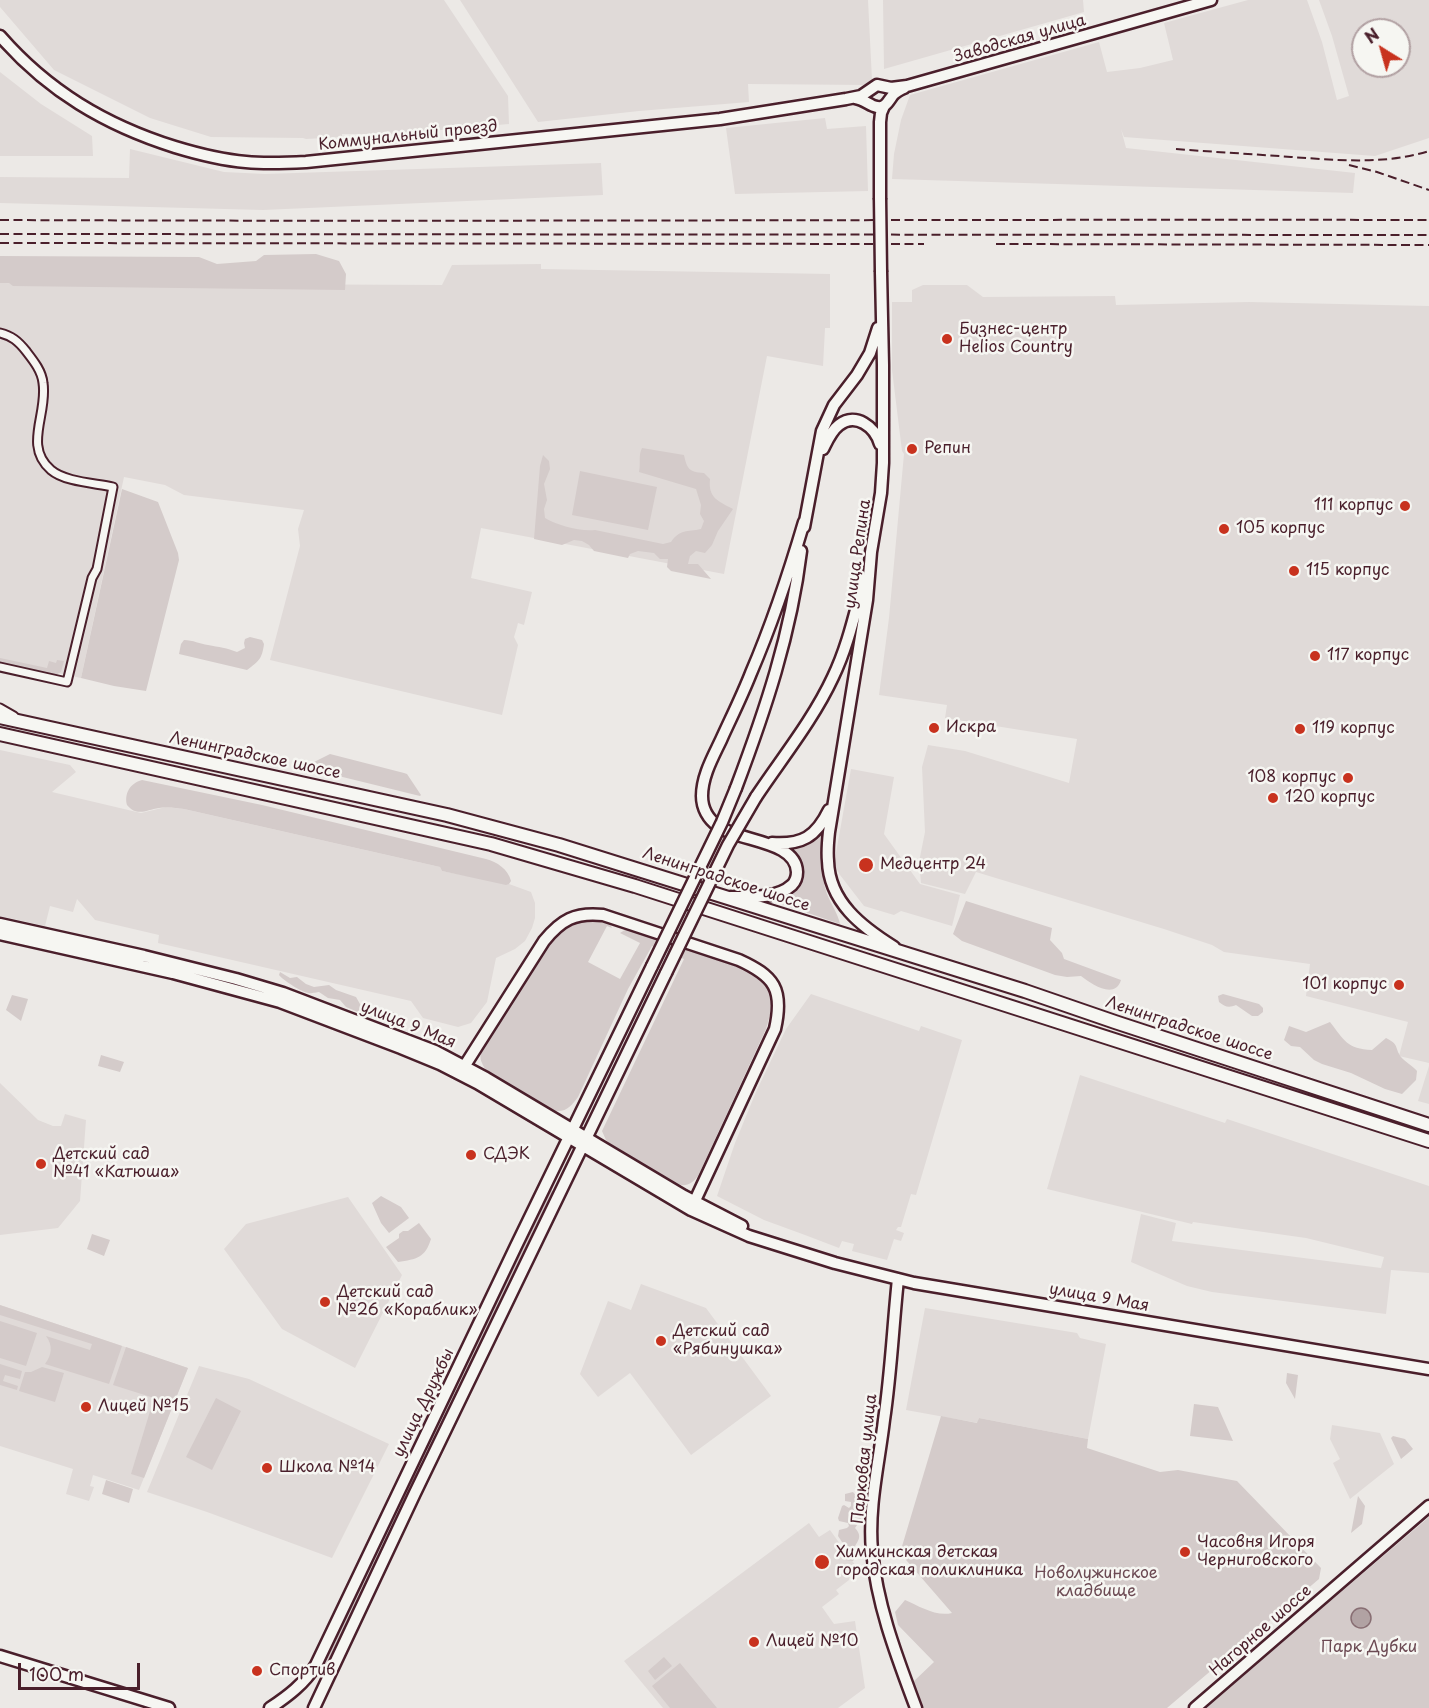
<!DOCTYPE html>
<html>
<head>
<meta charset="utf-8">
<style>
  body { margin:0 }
  #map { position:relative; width:1429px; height:1708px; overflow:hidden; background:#ece9e6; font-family:"Playpen Sans",sans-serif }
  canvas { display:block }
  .north { position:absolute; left:1351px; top:18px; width:60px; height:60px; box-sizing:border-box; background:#f6f6f2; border:2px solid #b1a0a2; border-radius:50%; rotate:323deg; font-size:16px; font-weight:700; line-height:24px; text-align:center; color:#4a1f2b }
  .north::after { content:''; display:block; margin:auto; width:21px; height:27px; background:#c8321e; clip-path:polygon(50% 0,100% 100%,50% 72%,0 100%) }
  .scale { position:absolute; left:18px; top:1663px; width:122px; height:27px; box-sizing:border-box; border:3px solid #4a1f2b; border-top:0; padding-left:8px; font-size:18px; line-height:21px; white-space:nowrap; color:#4a1f2b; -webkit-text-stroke:4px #f6f6f2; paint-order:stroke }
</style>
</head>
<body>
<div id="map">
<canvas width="1429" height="1708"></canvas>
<div class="north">N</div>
<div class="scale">100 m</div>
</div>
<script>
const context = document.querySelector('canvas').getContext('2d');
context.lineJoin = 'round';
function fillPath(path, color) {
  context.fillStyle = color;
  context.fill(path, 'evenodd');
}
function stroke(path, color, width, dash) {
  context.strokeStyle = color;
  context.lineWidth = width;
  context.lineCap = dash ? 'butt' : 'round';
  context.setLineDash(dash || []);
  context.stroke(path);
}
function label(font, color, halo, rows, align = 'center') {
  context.font = font + ' "Playpen Sans",sans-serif';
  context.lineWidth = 5;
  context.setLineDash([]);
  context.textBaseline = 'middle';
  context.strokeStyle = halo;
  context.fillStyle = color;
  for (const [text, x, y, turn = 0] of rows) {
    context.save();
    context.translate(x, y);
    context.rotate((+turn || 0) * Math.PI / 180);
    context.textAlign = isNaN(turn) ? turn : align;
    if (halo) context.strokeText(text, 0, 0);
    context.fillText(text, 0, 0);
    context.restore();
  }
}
const built = new Path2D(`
  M0,0H444L508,96L509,124L396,134H342V137L306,139L303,138L211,137L150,118L54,70L0,7Z
  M460,0H868L872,80L868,85L748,84L749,102L639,111L538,122Z
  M883,0H1083L1084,12L884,69Z
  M1248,0H1307L1322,42L1337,100L1349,96L1332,36L1319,0H1429V138L1375,156L1124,137L1121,129L1126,148L1355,173L1353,193L892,179L894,154L901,120L910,95L1099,42L1107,72L1140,68L1173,60L1164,23ZM1363,30H1399V66H1363Z
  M0,72L41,104L92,136L93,156H0Z
  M825,118L827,129L866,126L868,191L735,194L726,128Z
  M130,149L224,172L265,174L601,163L603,195L263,210L0,203V177L129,178Z
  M541,264V269L830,274V328H825L823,366L767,356L724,574L481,528L471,578L532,592L524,625L518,623L517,627L514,637L518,645L502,715L270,660L300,546L298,529L304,510L184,495L165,485L124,477L81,678L0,661V283L442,285L452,265Z
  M923,285H967L983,297L1115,296L1116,305L1249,302L1429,306V1063L1399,1056L1408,1022L1306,996L1310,964L1224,952L1212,945L1164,929L976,872L965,894L921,883L919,862L925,832L922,767L928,745L965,751L1069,783L1077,739L945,718L947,705L879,695L889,618L904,454L902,451L892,370V302H912V290Z
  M0,750L70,765L76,772L52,792L141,813L166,807L184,809L440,867L442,871L509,884L531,892L535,903V918L532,928L525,941L515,949L496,958L487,1002L471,1023L458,1027L423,1018L411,1001L158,943L159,935L95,920L77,899L73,912L50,906L45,926L0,916Z
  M851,769L894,777L884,834L920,884L960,895L952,926L901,911L894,915L864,906L840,875L834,864Z
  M811,994L919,1031L921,1026L962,1040L916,1195L911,1194L901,1227H898L896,1230L904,1233L901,1241L894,1239L887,1260L852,1251L854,1244L842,1241L839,1248L805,1235L764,1220L717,1196L735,1143L756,1092L786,1029Z
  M1429,1066V1104L1418,1101Z
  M1080,1075L1225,1123L1227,1119L1429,1186V1273L1391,1270L1386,1314L1212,1292L1187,1286L1131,1262L1141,1214L1176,1223L1172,1241L1381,1268L1384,1257L1306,1238L1193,1222L1192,1224L1047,1189Z
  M0,1083L38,1120L53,1126H61L65,1114L86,1120L80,1201L58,1228L0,1235Z
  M348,1197L402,1275L355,1368L282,1329L224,1249L246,1224Z
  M641,1284L706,1308L771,1396L691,1455L630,1373L598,1397L580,1374L608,1301L631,1310Z
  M0,1305L188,1368L139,1490L93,1475L90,1486L94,1487L89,1501L66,1494L73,1469L0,1446Z
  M925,1308L1077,1333L1080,1338L1106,1344L1088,1439L979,1418L978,1423L906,1410Z
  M199,1366L249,1379L389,1444L332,1558L207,1512L147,1492Z
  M1332,1425L1380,1433L1394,1464L1350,1499L1333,1463L1340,1459L1330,1439Z
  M809,1523L819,1537L830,1530L858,1569L850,1575L849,1580L836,1590L839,1594L822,1607L834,1624L855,1621L865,1688L838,1708H663L624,1661Z`);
const green = new Path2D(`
  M316,254L339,261L346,274L345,290L13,286L9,283H0V256L199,257L217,264L256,261L264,255Z
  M642,448L684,455C687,469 689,472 704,473L710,479C708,498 718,501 733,509L718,531L712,545L705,553L696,551L690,556L688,564H698L711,579L671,571L667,567L668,559H660L654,553L638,551L630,554L628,558L594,551L589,545L582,541L574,540L562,545L534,539L540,466L543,455L549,461L550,469L544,484L547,500L544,509L545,518C556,525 581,532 595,530L663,544L671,542C680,529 687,532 701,529L704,521L700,514L701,505L696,489L639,472C641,463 638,456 642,448Z
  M580,471L657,487L648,530L572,515Z
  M122,489L158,502L178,553L179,560L146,691L114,686L81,678Z
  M250,637L262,640L264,644C262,659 259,661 247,670L179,654L181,644L184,640C193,640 200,644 208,645C219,647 227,648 237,652L245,648L244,643L245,639Z
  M0,658L47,668L49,661L56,663L57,660L64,661L61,672L54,676L0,665Z
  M330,754L404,773L407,774L421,795L420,796L306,768V766Z
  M142,780L262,805L486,859C497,862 508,869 511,881L509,884L506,885L442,871L440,867L184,809C176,808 167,806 159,808C146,810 137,817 127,805C124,794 130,783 142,780Z
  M822,832L824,833C821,853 820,874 827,894C831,904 838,914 840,924L776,902C781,898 787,896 792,891C807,876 805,860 789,847L814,838Z
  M966,901L1052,928L1050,940L1062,953L1064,959L1121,980C1115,1000 1091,984 1081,976L1067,977L1055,975L962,941L953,934Z
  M585,919L608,921L612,928L607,926L588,962L620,979L640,943L620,933L628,928L746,969L756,975L763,981L771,996L770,1015L766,1029L698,1176C692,1184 686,1187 677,1184L609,1143L606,1140L602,1131L684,959L652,946L628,989L578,1097C572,1105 567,1112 556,1111C548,1111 496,1078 488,1071C485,1069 483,1066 482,1063C479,1057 481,1051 484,1045L547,947C558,931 567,925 585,919Z
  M280,972L290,978L297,977L306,984L314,987L329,985L336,990L356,997L360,1004L365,1007L366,1010L358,1012L346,1007L340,1000L328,998L319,992C317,992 310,994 309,993C301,992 283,980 279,975Z
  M1223,994L1259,1004L1263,1008V1012L1258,1016H1252L1236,1005C1229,1008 1225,1007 1219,1002L1218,996Z
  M12,995L28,999L21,1021L6,1010Z
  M383,1011C393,1010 398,1014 404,1022L403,1024L400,1025L396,1021C389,1022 384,1020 381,1015Z
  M1330,1022C1344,1040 1347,1049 1372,1050L1386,1038C1400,1045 1394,1047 1401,1057C1405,1062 1413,1066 1417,1071L1416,1080L1402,1094L1385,1089L1351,1073L1322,1064L1314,1060L1300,1047L1291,1046L1284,1040L1289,1026L1306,1032Z
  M101,1055L124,1062L120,1072L98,1066Z
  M551,1190L554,1192L429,1450L426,1448Z
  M381,1196L401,1207L409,1218L389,1233L381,1223L372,1203Z
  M419,1223L431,1239C425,1258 417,1259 398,1262L386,1247L399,1238V1234L403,1231H408Z
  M92,1234L110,1240L104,1256L87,1249Z
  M0,1305L122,1346L109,1384L45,1364C52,1355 53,1345 46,1336L90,1350L92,1344L0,1315Z
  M0,1321L37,1333L26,1366L0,1358Z
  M126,1347L188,1368L144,1478L131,1474L154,1398L113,1385Z
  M0,1364L22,1371L20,1379L5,1375L3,1381L18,1386L17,1390L0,1385Z
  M42,1367L64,1373L55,1402L19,1391L25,1372H31Z
  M1287,1373L1298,1375L1295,1399L1286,1383Z
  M216,1398L241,1411L212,1470L186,1457Z
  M1194,1404L1218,1407L1233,1441L1190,1436Z
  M941,1416L977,1423L979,1418L1088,1439L1087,1448L1160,1472L1178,1470L1237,1481L1321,1568L1319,1579L1167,1708H923L913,1682L934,1662L898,1625L895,1612L905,1600C919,1606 936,1617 952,1613L900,1553Z
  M1393,1436L1405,1439L1413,1449L1401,1459L1391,1438Z
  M419,1463L422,1465L324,1671L322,1670Z
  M106,1480L133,1489L129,1503L102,1494Z
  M853,1492L857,1497V1511L861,1519L855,1528C863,1537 858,1540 853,1550L855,1558L853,1561L845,1560L843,1555L844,1545L838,1536L839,1530L847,1528L849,1526L848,1523L839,1521L838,1518L842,1506L844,1505L849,1508L851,1506V1502L845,1501V1494Z
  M1358,1496L1365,1506L1362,1524L1351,1533Z
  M1429,1517V1708H1205Z
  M664,1657L672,1666L655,1680L648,1671Z
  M680,1663L717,1708H670L652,1686Z`);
const water = new Path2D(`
  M1351 1618a10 10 0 1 1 20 0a10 10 0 1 1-20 0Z`);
const street = new Path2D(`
  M0,333C12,336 18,341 26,351C33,360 42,371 43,383C48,414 23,446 51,470C65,482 95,483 113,487L97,569L92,578L67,682L0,667
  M0,708L14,716`);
const secondary = new Path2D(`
  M0,36C48,91 105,125 175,147C198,154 222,160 246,162C266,164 286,163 306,162L720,119L846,99L861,96L877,85L891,88L907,86L1211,0
  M855,98C864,99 870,106 877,107C887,109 889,98 895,93C898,91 901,89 904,88
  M880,198V122L881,113L884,106
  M881,272L883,365V463L881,493L871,552L867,600L829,832C828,841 827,851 828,861C829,902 862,927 894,947
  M823,449C827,441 831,431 839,425C856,412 875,427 880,444
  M804,527L822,431L834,405L857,375L870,353L878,328
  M736,788C765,711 791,634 801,551
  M756,797C782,758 813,720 833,677C848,646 855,612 864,580
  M772,843C802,845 816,837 829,810
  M731,897C750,897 777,899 792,885C796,881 797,877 797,872C796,840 739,842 718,826C708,819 702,808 702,796C702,776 713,757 721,740C731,718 742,696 751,673C772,624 789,573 804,522
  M0,924L144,956L236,979L283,993L435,1051L486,1078L684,1196L742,1226
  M0,934L173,973L280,1002L401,1048L440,1064L477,1083L691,1210L749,1236L835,1263L914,1283L1429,1369
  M462,1070L544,941C561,920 575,912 603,915L739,960C774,976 784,989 775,1029L692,1207
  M898,1279C893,1326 891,1373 884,1420C879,1463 868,1507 872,1551C877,1606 897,1657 916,1708
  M0,1656L169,1708
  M270,1708C288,1696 304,1684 316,1665L516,1246L652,966
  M314,1708L415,1493L666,973
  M1195,1708L1429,1506`);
const highway = new Path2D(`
  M0,717L447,815L559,845L1025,991L1115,1022L1429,1125
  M0,734L491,844L635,886L1429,1141`);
const rail = new Path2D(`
  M1176,149C1214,152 1253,154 1291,157C1336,160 1385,165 1429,151
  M1349,165L1377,172L1429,190
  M0,220C476,222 953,219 1429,220
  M0,234L1429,235
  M0,243L924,244
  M996,244L1429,245`);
const secondaryBridge = new Path2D(`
  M880,198L881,272
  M652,966L722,822L736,788
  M666,973L728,845L756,797`);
const markers = [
  [947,339,6,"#c8321e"],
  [912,449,6,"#c8321e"],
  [1405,506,6,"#c8321e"],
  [1224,529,6,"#c8321e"],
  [1294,571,6,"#c8321e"],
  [1315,656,6,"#c8321e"],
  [934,728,6,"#c8321e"],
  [1300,729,6,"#c8321e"],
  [1348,778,6,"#c8321e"],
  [1273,798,6,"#c8321e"],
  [866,865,8,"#c8321e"],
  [1399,985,6,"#c8321e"],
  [471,1155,6,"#c8321e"],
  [41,1164,6,"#c8321e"],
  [325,1302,6,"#c8321e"],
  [661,1341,6,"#c8321e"],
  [86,1407,6,"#c8321e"],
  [267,1468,6,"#c8321e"],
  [1185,1552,6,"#c8321e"],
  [822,1562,8,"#c8321e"],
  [754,1642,6,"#c8321e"],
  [257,1671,6,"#c8321e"]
];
const streetNames = [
  ["Заводская улица",1020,39,-16],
  ["Коммунальный проезд",408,136,-6],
  ["улица Репина",858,554,-82],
  ["Ленинградское шоссе",255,756,12],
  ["Ленинградское шоссе",726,880,18],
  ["улица 9 Мая",408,1025,22],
  ["Ленинградское шоссе",1189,1029,18],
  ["улица 9 Мая",1099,1298,10],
  ["улица Дружбы",424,1403,-64],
  ["Парковая улица",865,1459,-84],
  ["Нагорное шоссе",1261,1631,-41]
];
const poiNames = [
  ["Бизнес-центр",959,330],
  ["Helios Country",959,348],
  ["Репин",924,449],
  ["111 корпус",1393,506,"right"],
  ["105 корпус",1236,529],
  ["115 корпус",1306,571],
  ["117 корпус",1327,656],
  ["Искра",946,728],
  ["119 корпус",1312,729],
  ["108 корпус",1336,778,"right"],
  ["120 корпус",1285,798],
  ["Медцентр 24",880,865],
  ["101 корпус",1387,985,"right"],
  ["Детский сад",53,1155],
  ["№41 «Катюша»",53,1173],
  ["СДЭК",483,1155],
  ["Детский сад",337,1293],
  ["№26 «Кораблик»",337,1311],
  ["Детский сад",673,1332],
  ["«Рябинушка»",673,1350],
  ["Лицей №15",98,1407],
  ["Школа №14",279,1468],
  ["Часовня Игоря",1197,1543],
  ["Черниговского",1197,1561],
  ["Химкинская детская",836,1553],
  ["городская поликлиника",836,1571],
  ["Лицей №10",766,1642],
  ["Спортив",269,1671]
];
const parkNames = [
  ["Новолужинское",1096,1574],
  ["кладбище",1096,1592],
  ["Парк Дубки",1369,1648]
];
fillPath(built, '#e0dad8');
fillPath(green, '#d4cbca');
fillPath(water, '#b1a2a3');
stroke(water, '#886e73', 1.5);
stroke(street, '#4a1f2b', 11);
stroke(secondary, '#4a1f2b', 15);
stroke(highway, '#4a1f2b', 16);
stroke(street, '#f6f6f2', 7);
stroke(secondary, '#f6f6f2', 10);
stroke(highway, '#f6f6f2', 12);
stroke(rail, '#4a1f2b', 2, [9, 4.5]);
stroke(secondaryBridge, '#4a1f2b', 15, []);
stroke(secondaryBridge, '#f6f6f2', 10);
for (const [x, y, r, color] of markers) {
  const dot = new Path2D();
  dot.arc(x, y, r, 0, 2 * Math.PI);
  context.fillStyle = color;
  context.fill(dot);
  stroke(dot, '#f6f6f2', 2);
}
label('16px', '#4a1f2b', '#f6f6f2', streetNames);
label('16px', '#4a1f2b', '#f6f6f2', poiNames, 'left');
label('16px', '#6c4a53', '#f6f6f2', parkNames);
</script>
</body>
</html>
